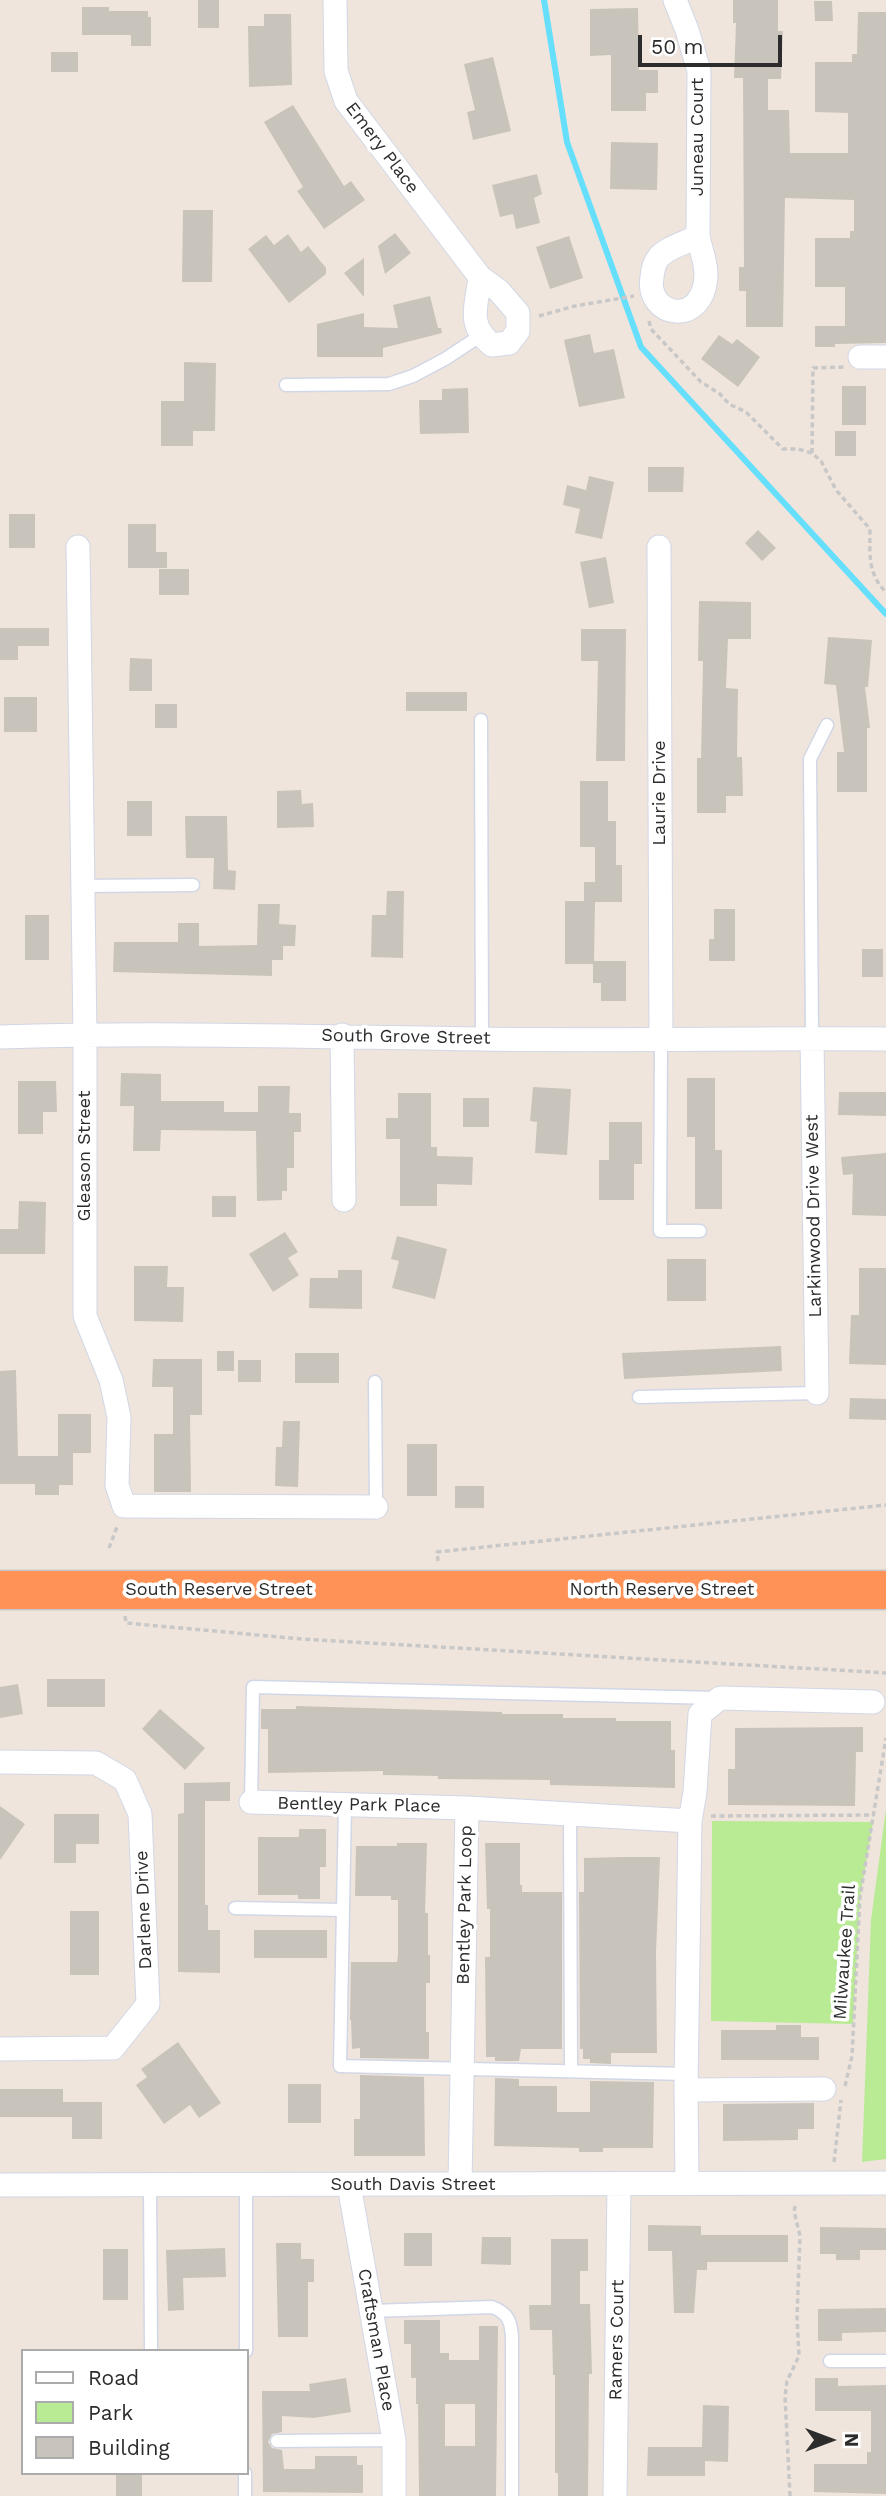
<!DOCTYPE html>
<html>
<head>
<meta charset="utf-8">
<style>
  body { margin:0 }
  #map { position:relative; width:886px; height:2496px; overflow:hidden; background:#efe5dc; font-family:"Work Sans",sans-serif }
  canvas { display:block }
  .legend { position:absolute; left:21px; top:2349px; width:228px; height:126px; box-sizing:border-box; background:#fff; border:2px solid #ababab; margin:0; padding:9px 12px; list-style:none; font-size:21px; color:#2c2c2c }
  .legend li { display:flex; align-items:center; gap:14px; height:35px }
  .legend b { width:35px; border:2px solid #ababab }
  .north { position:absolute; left:795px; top:2405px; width:70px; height:70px; -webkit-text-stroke:5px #fff; paint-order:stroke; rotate:90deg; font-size:19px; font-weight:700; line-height:28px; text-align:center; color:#2c2c2c }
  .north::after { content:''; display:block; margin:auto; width:24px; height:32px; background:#2c2c2c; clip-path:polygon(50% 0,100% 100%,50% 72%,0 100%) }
  .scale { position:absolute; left:638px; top:35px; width:144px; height:32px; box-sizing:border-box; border:4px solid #2c2c2c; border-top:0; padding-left:9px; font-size:21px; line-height:24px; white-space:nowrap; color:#2c2c2c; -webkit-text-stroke:5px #fff; paint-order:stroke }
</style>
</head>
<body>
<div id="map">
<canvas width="886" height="2496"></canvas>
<ul class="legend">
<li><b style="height:9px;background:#fff"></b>Road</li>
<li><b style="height:19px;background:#b8eb93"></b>Park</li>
<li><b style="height:19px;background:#c9c4bb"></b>Building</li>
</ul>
<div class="north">N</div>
<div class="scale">50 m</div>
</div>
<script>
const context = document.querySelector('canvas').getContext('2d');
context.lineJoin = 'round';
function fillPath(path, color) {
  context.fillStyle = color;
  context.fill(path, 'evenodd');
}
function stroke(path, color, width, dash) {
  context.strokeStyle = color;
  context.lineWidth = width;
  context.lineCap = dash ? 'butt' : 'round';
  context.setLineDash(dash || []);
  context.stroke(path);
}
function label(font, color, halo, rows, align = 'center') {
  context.font = font + ' "Work Sans",sans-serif';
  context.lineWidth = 7;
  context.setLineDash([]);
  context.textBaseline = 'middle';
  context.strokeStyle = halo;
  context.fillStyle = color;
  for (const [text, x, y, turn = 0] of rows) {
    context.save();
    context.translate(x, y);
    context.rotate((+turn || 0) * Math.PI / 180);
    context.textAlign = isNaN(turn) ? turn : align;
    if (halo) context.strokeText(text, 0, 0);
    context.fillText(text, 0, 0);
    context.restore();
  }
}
const green = new Path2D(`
  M886,1809V2159L862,2162L871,1920Z
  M712,1821L873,1822L860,1897L853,2024L711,2021Z`);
const stream = new Path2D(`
  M544,0L567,142L641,347L886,614`);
const building = new Path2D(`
  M198,0H219V28H198Z
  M733,0H778V31H783L781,79H768V110H789L790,153H848V113L815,112V62H852V54H857L858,12H886V343L835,344V347H815V326H845V287H815V238H850V231H854V200L785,198L783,327H746V291H739V267H744L743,78H734L736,23H733Z
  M814,1H832L833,21H815Z
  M82,7H109V11H148V17H151V46H131V35H82Z
  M638,8L639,70H658V93H646V111H611V55L590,56V9Z
  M264,14H291L292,85L249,87L248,26H264Z
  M51,52H78V72H51Z
  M493,57L511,131L473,140L467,112L475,110L464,64Z
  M293,105L344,186L351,181L365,200L324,229L297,191L303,187L264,122Z
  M611,142L658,143L657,190L610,189Z
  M537,174L542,194L534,198L540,223L516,229L513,214L500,217L492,185Z
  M183,210H213L212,282H182Z
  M395,233L411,253L385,274L378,246Z
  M288,234L301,252L308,246L326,268V274L289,303L248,249L266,235L274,245Z
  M569,236L583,278L550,289L536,247Z
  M364,258V297L344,273Z
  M430,296L438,328H441L442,333L383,348V357H317V324L364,313V327L398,328L393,305Z
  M590,334L594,353L614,349L625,398L579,407L564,340Z
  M719,335L732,344L737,339L760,357L738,387L701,359Z
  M184,362L216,363L215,431H193V446H161V401H184Z
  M842,386H866V425H842Z
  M468,388L469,433L420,434L419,400H442V389Z
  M835,431H856V456H835Z
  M648,467H684L683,492H648Z
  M589,476L614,482L602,539L575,533L580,509L563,505L567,485L586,490Z
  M9,514H35V548H9Z
  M128,524H156V552H167V568H128Z
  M758,530L776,548L762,561L745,543Z
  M606,557L614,603L589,608L580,562Z
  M159,569H189V595H159Z
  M699,601L751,602V639H728L726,688L738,689L737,757H742L743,796H726V813H697V758H701L703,661H698Z
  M0,628H49V646H18V660H0Z
  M581,629H626L625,761H596L598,661H581Z
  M828,637L872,640L868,687H865L870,728H867V792H837V752H844L836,685L824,684Z
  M130,658L152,659V691H129Z
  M406,692H467V711H406Z
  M4,697H37V732H4Z
  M155,704H177V728H155Z
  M580,781H608V821H616V865H622V902H595L594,961H626V1001H601V983H593V964H565V901H584V882H595V847H580Z
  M301,790L302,804L313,803L314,827L277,828V791Z
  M127,801H152V836H127Z
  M185,816H227L228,870L236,871L235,890L213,889L214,858H186Z
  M387,891H404L403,958L371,957L372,915H386Z
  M258,904H280L279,924L296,925L295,946H283V960H272V976L113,972L114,942H178V923H199V946L257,945Z
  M714,909H735V961H709V939H714Z
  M25,915H49V960H25Z
  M862,949H883V977H862Z
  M121,1073L161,1074V1101H224V1112H258V1086H290L289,1113H301V1132H294V1168H287V1191H282V1200L257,1201L256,1131L161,1130L160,1151H133L134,1106H120Z
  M687,1078H715V1150H722V1209H695V1137H687Z
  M18,1081H56L57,1112H43V1134H18Z
  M533,1087L571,1089L567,1155L535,1153L537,1122L530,1121Z
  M839,1092H886V1116L838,1115Z
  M398,1093H431V1147H437V1156L473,1157L472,1185L437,1184V1206H400V1139H386V1118H398Z
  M463,1098H489V1127H463Z
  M609,1122H642V1164H634V1200H599V1160H609Z
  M886,1153V1216L852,1215L853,1174L843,1175L841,1157Z
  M212,1196H236V1217H212Z
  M19,1201L46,1202L45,1254H0V1229H18Z
  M285,1232L298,1252L288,1258L299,1275L273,1292L249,1254Z
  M397,1236L447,1249L435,1299L392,1288L399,1261L391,1259Z
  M667,1259H706V1301H667Z
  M134,1266H168L167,1287H184L183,1322L134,1321Z
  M859,1268H886V1365L849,1364L851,1315H859Z
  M338,1270H362V1309L309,1308L310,1278H338Z
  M781,1346L782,1371L624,1379L622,1353Z
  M217,1351H234V1371H217Z
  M295,1353H339V1383H295Z
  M153,1359H202V1415H190L191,1492H154V1434H173V1387H152Z
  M238,1360H261V1382H238Z
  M16,1370L18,1456H58V1414H91V1453H73V1485H59V1495H35V1484H0V1371Z
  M850,1398L886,1399V1420L849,1419Z
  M283,1421H300L298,1487L275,1486L276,1447H282Z
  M407,1444H437V1496H407Z
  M455,1486H484V1508H455Z
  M47,1679H105V1707H47Z
  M18,1684L23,1714L0,1718V1687Z
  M296,1706L502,1712V1714H563V1718H616V1721H671V1750H675V1788L550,1785V1780L438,1779V1776L383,1775V1771L268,1773V1729H261V1709H296Z
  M160,1709L205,1748L185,1770L142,1729Z
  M863,1727V1752H856L855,1806L728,1805V1769H735V1728Z
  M230,1782V1801H205V1905H208V1930H220V1973L178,1972V1814L184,1813V1783Z
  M0,1806L25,1824L0,1860Z
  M54,1814H99V1844H76V1863H54Z
  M299,1829H326V1867H320V1899H298V1895H258V1837H299Z
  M397,1843H427L425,1913H428V1955H430V1983H426V2032H429V2059L360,2058V2048L352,2049L351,2020H350L351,1962H397L398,1955V1900H391V1896H355L356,1846H397Z
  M485,1843H520V1885H522V1892H562V2049H521L519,2061H495V2057H486L485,1957H490V1909H487Z
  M623,1857H660L656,1952L657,2053H611V2064L590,2063V2059H583V2049H580L579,1892H584V1858Z
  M70,1911H99V1975H70Z
  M254,1930H327V1958H254Z
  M776,2025H801V2037H819V2060H721V2030H776Z
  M178,2042L221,2103L199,2118L190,2105L164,2124L136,2085L147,2077L141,2069Z
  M360,2075L424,2077L425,2156H354V2119H360Z
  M495,2078L519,2079V2086H557V2112H590V2081L654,2082L653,2148H603V2152H579V2148L494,2146Z
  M288,2084H321V2123H288Z
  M0,2089H63V2102H102V2139H72V2117H0Z
  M814,2103V2129H798V2140L723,2141V2104Z
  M648,2225L701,2226V2235H788V2262H707V2270H697L694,2313H674L672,2251H648Z
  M820,2227L886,2228V2250H860V2260H836V2254H820Z
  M404,2233H432V2266H404Z
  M482,2237H511V2265L481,2264Z
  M551,2239H588V2271H580V2304H590L592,2374H589L588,2496H558V2473H555V2375H553L552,2330H530L529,2305H551Z
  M276,2243H301V2259H314V2282H308V2337H278Z
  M225,2248L226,2277L183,2278L184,2310L168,2311L166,2250Z
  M103,2249H128V2300H103Z
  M886,2308V2332L842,2333V2341H818V2309Z
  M404,2320H440V2353H449V2360H479V2326H498L496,2496H419L418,2404H416V2378H411V2344H404ZM445,2404H475V2446H445Z
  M346,2378L351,2412L314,2418L282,2416V2432L272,2434L268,2442L272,2448L282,2450L284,2469H315V2456H357V2465H363V2493L263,2492L262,2391H310L309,2384Z
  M815,2378H838V2386L886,2385V2494L814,2492V2464H867V2452H871V2411H815Z
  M703,2405L729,2406L728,2462L705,2461V2476H647L648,2447H702Z
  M116,2474H142V2496H116Z`);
const path = new Path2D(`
  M539,316L575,306L634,296
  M649,321L651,329L701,382L720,394L729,404L746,412L783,449H798L812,453L821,461L836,490L870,529C870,552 867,574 886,592
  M812,453L813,368L844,367
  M109,1548L118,1524
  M438,1561L437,1552L886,1505
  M125,1616L126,1623L302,1639L886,1673
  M711,1816L874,1815
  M845,2086L852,2056L860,1897L886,1738
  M834,2162L841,2100
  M790,2496L785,2396L787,2381L799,2356L797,2317L800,2236L794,2211L796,2203`);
const lane = new Path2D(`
  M286,385L389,384L413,376L445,359L480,336
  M481,720L482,1039
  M82,886L193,885
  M812,1038L810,759L827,725
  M661,1040L660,1231H700
  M375,1382L376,1507
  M639,1397L817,1393
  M251,1802L253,1687L716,1698
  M345,1805L340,2066L686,2074
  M570,1813L571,2071
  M235,1908L343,1910
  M150,2184L151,2351
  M246,2185V2351
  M371,2311L492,2307C508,2313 511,2321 512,2337V2496
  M830,2361H886
  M277,2441L394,2440
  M245,2496V2473`);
const street = new Path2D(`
  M335,0L336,71L346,101L480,277L499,291L518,313V331L509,343L492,345C466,324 477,306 480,277
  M675,0L687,30L699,71L698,236
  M698,236C700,248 706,261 706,274C705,328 645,318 652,277C653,269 654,263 659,257C668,247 686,243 698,236Z
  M860,357H886
  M78,547L85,1035V1316L111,1380L119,1417L117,1485L124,1506L376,1507
  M659,547L661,1040
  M342,1035L344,1200
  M0,1037C161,1032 322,1037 483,1039C617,1041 752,1038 886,1039
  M812,1038L817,1393
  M0,1762L96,1763L125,1780L140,1814L148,2004L113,2048L0,2049
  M251,1802L467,1808L690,1821
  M686,2090L824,2089
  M460,2183L467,1808
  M687,2183L686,2090L690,1821L695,1792L700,1714L720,1698L873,1702
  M0,2185L886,2183
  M349,2185L394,2440V2496
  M615,2496L619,2184`);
const highway = new Path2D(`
  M0,1590H886`);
const streetNames = [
  ["Juneau Court",698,137,-90],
  ["Emery Place",382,148,53],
  ["Laurie Drive",660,793,-90],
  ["South Grove Street",406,1037,1],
  ["Gleason Street",85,1156,-90],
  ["Larkinwood Drive West",814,1216,-91],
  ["South Reserve Street",219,1590],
  ["North Reserve Street",662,1590],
  ["Bentley Park Place",359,1805,1],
  ["Bentley Park Loop",465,1905,-89],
  ["Darlene Drive",144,1910,-92],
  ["Milwaukee Trail",845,1952,-86],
  ["South Davis Street",413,2185],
  ["Craftsman Place",376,2340,80],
  ["Ramers Court",617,2340,-89]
];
fillPath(green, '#b8eb93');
stroke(stream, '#65dffc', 6);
fillPath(building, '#c9c4bb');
stroke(lane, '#d1d7e6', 15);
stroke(street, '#d1d7e6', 25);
stroke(highway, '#c8c8c8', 41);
stroke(path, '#c8c8c8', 3.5, [5, 3.5]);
stroke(lane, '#fff', 12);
stroke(street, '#fff', 23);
stroke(highway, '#ff9357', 38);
label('18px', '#2c2c2c', '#fff', streetNames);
</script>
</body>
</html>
